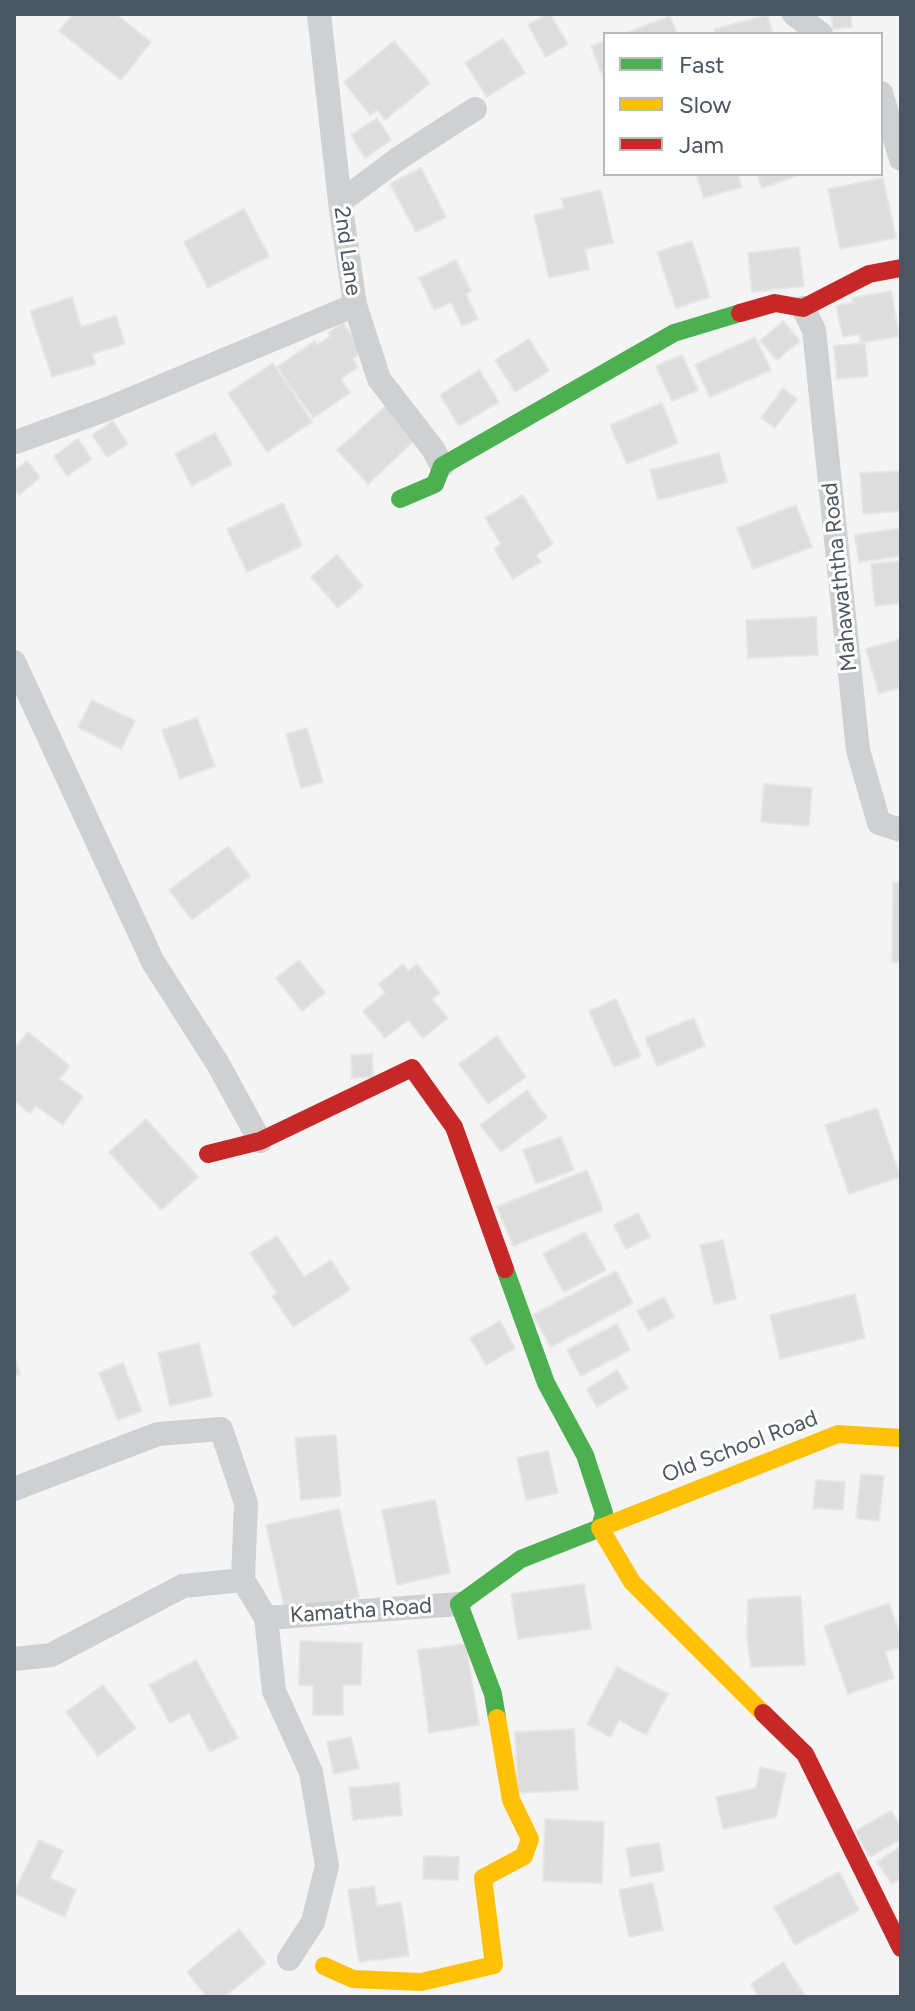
<!DOCTYPE html>
<html>
<head>
<meta charset="utf-8">
<style>
  body { margin:0 }
  #map { position:relative; width:915px; height:2011px; overflow:hidden; background:#f4f4f4; font-family:Figtree,sans-serif }
  canvas { display:block }
  .frame { position:absolute; inset:0; border:16px solid #4a5661; pointer-events:none }
  .legend { position:absolute; left:603px; top:32px; width:280px; height:144px; box-sizing:border-box; background:#fff; border:2px solid #b7bbc0; margin:0; padding:10px 14px; list-style:none; font-size:24px; color:#4a5661 }
  .legend li { display:flex; align-items:center; gap:16px; height:40px }
  .legend b { width:40px; border:2px solid #b7bbc0 }
</style>
</head>
<body>
<div id="map">
<canvas width="915" height="2011"></canvas>
<div class="frame"></div>
<ul class="legend">
<li><b style="height:10px;background:#4caf50"></b>Fast</li>
<li><b style="height:10px;background:#ffc107"></b>Slow</li>
<li><b style="height:10px;background:#c62828"></b>Jam</li>
</ul>
</div>
<script>
const context = document.querySelector('canvas').getContext('2d');
context.lineJoin = 'round';
function fillPath(path, color) {
  context.fillStyle = color;
  context.fill(path, 'evenodd');
}
function stroke(path, color, width, dash) {
  context.strokeStyle = color;
  context.lineWidth = width;
  context.lineCap = dash ? 'butt' : 'round';
  context.setLineDash(dash || []);
  context.stroke(path);
}
function label(font, color, halo, rows, align = 'center') {
  context.font = font + ' Figtree,sans-serif';
  context.lineWidth = 6;
  context.setLineDash([]);
  context.textBaseline = 'middle';
  context.strokeStyle = halo;
  context.fillStyle = color;
  for (const [text, x, y, turn = 0] of rows) {
    context.save();
    context.translate(x, y);
    context.rotate((+turn || 0) * Math.PI / 180);
    context.textAlign = isNaN(turn) ? turn : align;
    if (halo) context.strokeText(text, 0, 0);
    context.fillText(text, 0, 0);
    context.restore();
  }
}
const building = new Path2D(`
  M73,14H116L151,42L121,80L59,31Z
  M547,14H550L568,44L546,57L528,25Z
  M831,14H851L852,27L833,29Z
  M767,15L773,34H716L715,29Z
  M670,16L677,34H623Z
  M503,38L525,73L487,97L465,63Z
  M394,41L430,83L385,120L377,110L370,115L344,82Z
  M605,41V82L591,46Z
  M377,118L391,140L365,158L351,135Z
  M421,168L446,217L416,232L390,184Z
  M696,174H738L742,187L704,198Z
  M757,174H797V176L762,188Z
  M883,178L896,238L840,249L828,189Z
  M601,190L613,243L585,249L589,269L549,278L534,215L564,208L562,199Z
  M244,209L269,256L208,288L184,242Z
  M692,241L710,297L676,308L657,252Z
  M799,247L804,286L752,292L748,253Z
  M456,260L471,291L466,294L478,319L462,326L451,302L434,310L419,278Z
  M891,291L899,336L861,343L859,334L843,337L836,306L854,302L852,298Z
  M72,297L81,327L116,316L125,344L92,354L96,364L52,377L30,311Z
  M783,321L800,341L777,360L760,341Z
  M343,323L363,351L353,359L358,367L341,379L350,393L313,418L277,367L315,341L317,345L330,336L328,333Z
  M755,337L771,370L710,397L695,365Z
  M529,339L549,371L515,392L495,360Z
  M865,343L868,376L837,379L834,346Z
  M682,355L698,390L672,401L656,366Z
  M273,363L312,422L267,452L228,393Z
  M479,370L499,402L459,426L440,395Z
  M783,388L797,399L775,428L761,418Z
  M662,403L678,443L627,464L610,425Z
  M388,404L419,436L368,484L337,450Z
  M113,421L128,444L107,457L92,435Z
  M215,433L232,464L192,486L175,454Z
  M78,439L92,459L67,476L54,456Z
  M719,453L727,482L658,500L650,470Z
  M27,461L40,477L19,495L14,489V471Z
  M901,471V511L863,514L860,473Z
  M523,495L553,544L536,555L541,562L513,579L494,549L501,544L485,518Z
  M283,503L302,546L247,572L227,529Z
  M796,505L812,547L753,569L737,528Z
  M901,528V556L859,562L855,535Z
  M337,555L363,586L338,608L311,577Z
  M901,561V603L875,606L871,564Z
  M816,617L818,655L748,658L746,620Z
  M901,639V687L879,694L866,649Z
  M92,700L135,721L121,749L78,727Z
  M197,718L215,766L180,779L162,730Z
  M307,728L323,782L301,788L286,734Z
  M764,784L812,788L809,826L761,822Z
  M228,846L250,876L192,920L169,890Z
  M893,882L901,883V962H892Z
  M299,960L325,993L302,1011L276,978Z
  M403,964L408,971L417,964L440,993L432,999L448,1018L423,1038L408,1020L385,1038L363,1011L385,993L379,984Z
  M616,999L641,1056L614,1067L589,1011Z
  M694,1018L705,1046L657,1066L645,1038Z
  M28,1032L70,1066L59,1079L83,1096L63,1125L36,1106L30,1114L14,1100V1049Z
  M497,1036L526,1077L488,1104L459,1064Z
  M372,1054L373,1077L352,1078L351,1055Z
  M527,1090L547,1118L501,1152L480,1125Z
  M877,1108L900,1177L849,1194L825,1125Z
  M146,1119L198,1177L161,1210L109,1152Z
  M561,1137L574,1170L536,1184L523,1150Z
  M587,1170L603,1210L513,1246L497,1207Z
  M638,1213L650,1237L626,1249L614,1225Z
  M585,1232L606,1270L564,1292L543,1254Z
  M277,1236L304,1277L331,1260L350,1290L293,1327L272,1296L277,1293L250,1253Z
  M723,1240L736,1299L714,1304L700,1245Z
  M616,1271L633,1303L551,1347L533,1315Z
  M855,1294L865,1338L780,1359L770,1315Z
  M664,1297L674,1317L648,1331L637,1311Z
  M500,1321L515,1348L486,1365L470,1338Z
  M617,1324L630,1350L581,1376L567,1350Z
  M199,1343L212,1396L170,1406L158,1353Z
  M14,1355L20,1374L14,1376Z
  M123,1363L142,1411L118,1420L99,1373Z
  M617,1370L628,1388L597,1407L587,1389Z
  M336,1435L341,1496L301,1500L295,1438Z
  M548,1451L558,1493L526,1500L517,1458Z
  M861,1474L884,1476L879,1521L856,1518Z
  M816,1480L845,1482L843,1510L813,1508Z
  M435,1500L450,1573L397,1585L382,1510Z
  M339,1509L359,1597L286,1614L266,1525Z
  M584,1584L591,1629L518,1639L511,1594Z
  M801,1596L805,1665L751,1667L747,1637L748,1599Z
  M889,1603L901,1637V1647L885,1652L894,1678L848,1694L824,1626Z
  M300,1641L362,1643L361,1685H343V1715H313V1686L299,1685Z
  M466,1644L479,1725L429,1733L418,1650Z
  M196,1660L238,1738L210,1752L189,1713L170,1723L149,1685Z
  M617,1667L668,1694L646,1735L619,1720L610,1737L587,1724Z
  M103,1685L136,1728L98,1756L66,1712Z
  M574,1729L578,1790L518,1793L515,1732Z
  M351,1737L359,1768L334,1774L327,1742Z
  M760,1767L786,1773L776,1817L723,1829L716,1797L756,1788Z
  M399,1783L402,1815L353,1820L349,1788Z
  M891,1811L901,1828V1839L870,1857L855,1831Z
  M545,1819L604,1822L602,1883L543,1881Z
  M39,1840L63,1851L50,1878L76,1890L64,1917L14,1893Z
  M659,1843L664,1871L631,1877L626,1848Z
  M901,1846V1878L892,1884L877,1862Z
  M424,1856L459,1857L458,1880L423,1879Z
  M839,1872L859,1910L795,1945L774,1907Z
  M653,1883L663,1930L629,1937L619,1890Z
  M374,1886L377,1906L401,1902L409,1956L359,1962L348,1890Z
  M239,1929L266,1963L224,1997H207L187,1972Z
  M783,1962L806,1997H759L751,1984Z`);
const street = new Path2D(`
  M319,14L340,202L355,305L379,379L433,449L442,466
  M794,14L821,34
  M881,93L901,159
  M340,202L399,158L475,109
  M803,308L814,330L858,750L879,823L901,830
  M16,442L107,409L355,305
  M14,662L153,962L218,1064L260,1141
  M14,1489L158,1434L221,1429L246,1503L243,1580
  M266,1618L274,1691L311,1772L327,1866L313,1922L289,1959
  M14,1659L51,1655L183,1586L243,1580L266,1618L459,1604`);
const fast = new Path2D(`
  M400,499L435,484L442,466L674,333L740,313
  M497,1718L493,1694L459,1604L521,1559L600,1528L604,1513L585,1455L546,1383L505,1269`);
const slow = new Path2D(`
  M763,1713L632,1582L600,1528L838,1434L901,1438
  M324,1966L353,1979L421,1982L494,1965L483,1878L524,1856L530,1839L511,1800L497,1718`);
const jam = new Path2D(`
  M740,313L775,303L803,308L869,274L901,268
  M208,1154L260,1141L412,1068L454,1127L505,1269
  M763,1713L805,1754L901,1948`);
const streetNames = [
  ["2nd Lane",347,251,82],
  ["Mahawaththa Road",840,577,-96],
  ["Old School Road",740,1447,-21],
  ["Kamatha Road",361,1611,-4]
];
fillPath(building, '#ddddde');
stroke(building, '#e5e6e7', 2);
stroke(street, '#ced0d2', 24);
stroke(fast, '#4caf50', 18);
stroke(slow, '#ffc107', 18);
stroke(jam, '#c62828', 18);
label('22px', '#4a5661', '#fff', streetNames);
</script>
</body>
</html>
